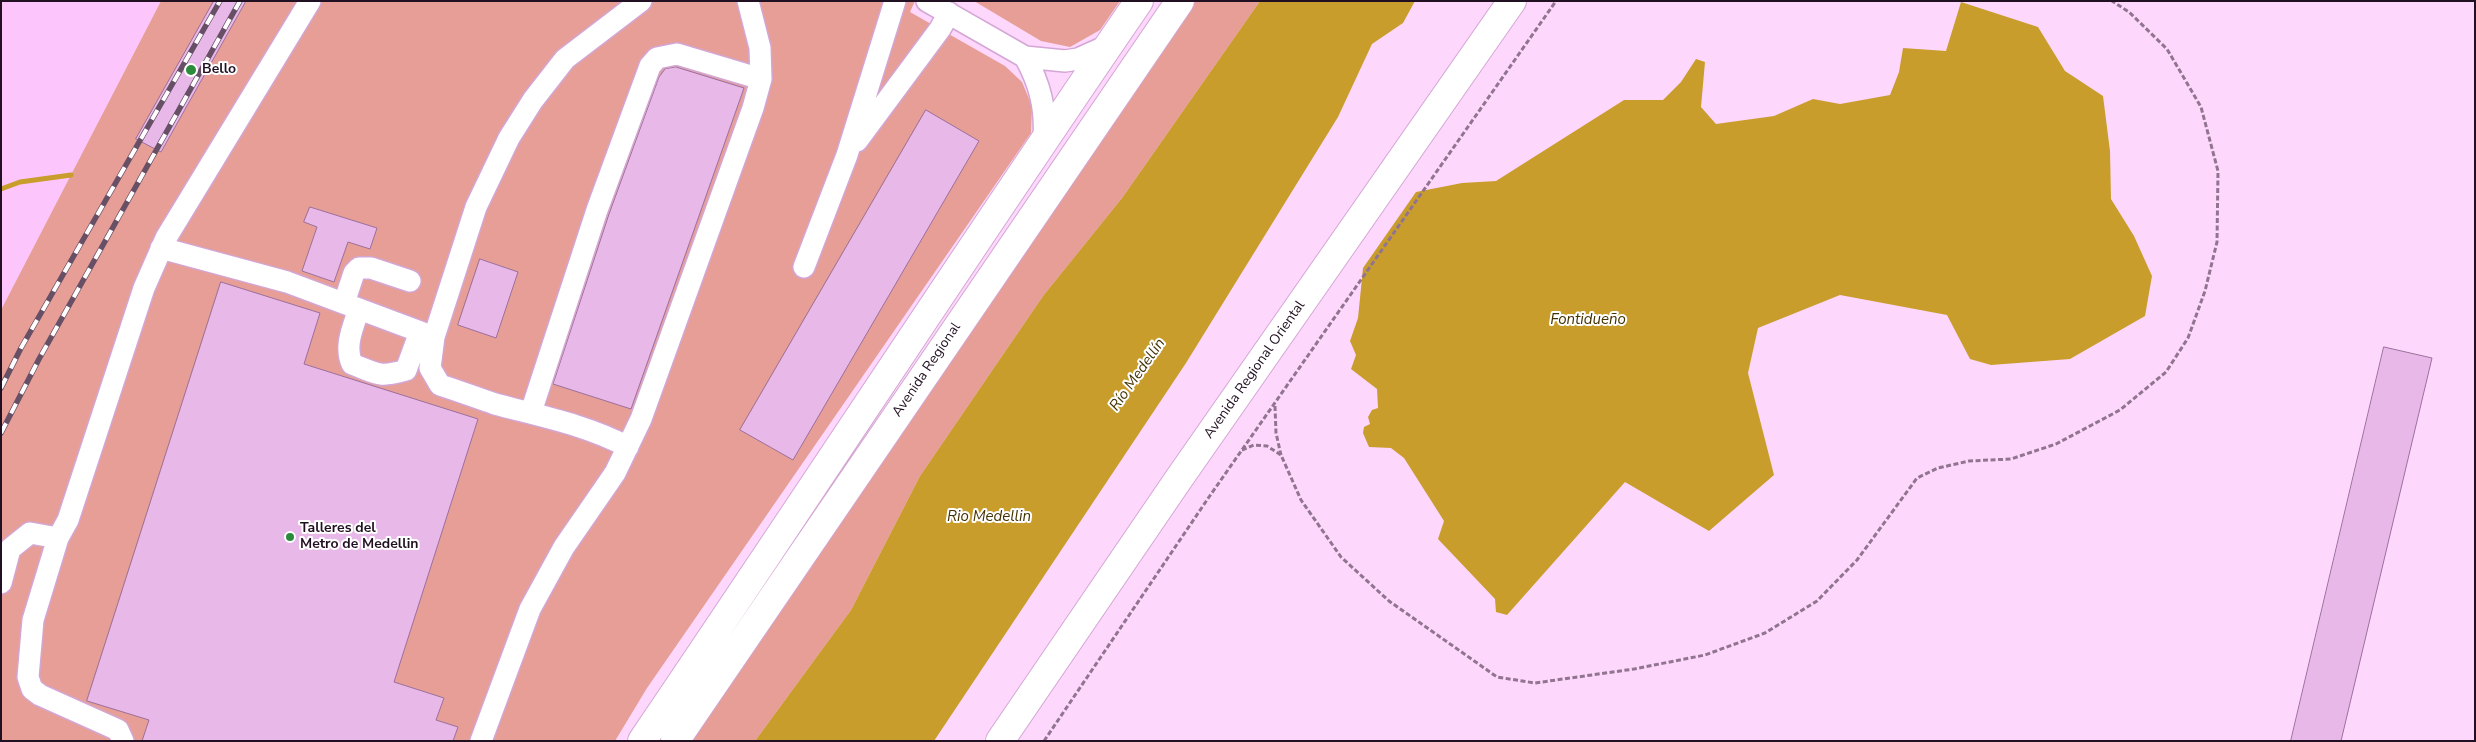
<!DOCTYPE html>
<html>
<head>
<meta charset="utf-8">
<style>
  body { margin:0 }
  #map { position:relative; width:2476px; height:742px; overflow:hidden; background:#fed7fd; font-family:"Nunito Sans",sans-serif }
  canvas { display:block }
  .frame { position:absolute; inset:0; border:2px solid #211021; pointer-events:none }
</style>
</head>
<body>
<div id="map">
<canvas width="2476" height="742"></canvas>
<div class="frame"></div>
</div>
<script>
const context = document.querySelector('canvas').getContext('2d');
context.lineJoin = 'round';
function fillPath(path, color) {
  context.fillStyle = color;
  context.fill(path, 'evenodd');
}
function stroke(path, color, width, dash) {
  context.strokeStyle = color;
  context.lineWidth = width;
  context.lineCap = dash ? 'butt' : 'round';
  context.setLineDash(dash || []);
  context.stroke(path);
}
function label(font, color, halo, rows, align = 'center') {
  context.font = font + ' "Nunito Sans",sans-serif';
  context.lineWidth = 4;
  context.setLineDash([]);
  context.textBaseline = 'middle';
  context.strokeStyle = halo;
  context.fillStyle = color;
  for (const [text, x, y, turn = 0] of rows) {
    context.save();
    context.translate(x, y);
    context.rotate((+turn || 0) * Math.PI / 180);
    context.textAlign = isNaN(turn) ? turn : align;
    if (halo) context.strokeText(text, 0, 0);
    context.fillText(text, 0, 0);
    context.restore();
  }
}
const built = new Path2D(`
  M1,1H161L1,310Z`);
const green = new Path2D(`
  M161,1H915L910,12L1005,66L1022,82L1032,106L1031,133L647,688L615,741H1V310Z
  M974,1H1120L1100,30L1070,47L1041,41Z
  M1195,1H1260L1122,198L1043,296L920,476L851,610L755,741H687Z`);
const water = new Path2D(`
  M1260,1H1415L1403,23L1372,44L1338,117L1186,363L934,741H755L851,610L920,476L1043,296L1122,198Z
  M1961,2L2038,27L2065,71L2103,96L2110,151L2111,199L2134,236L2152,276L2145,316L2070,359L1991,365L1970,359L1947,315L1840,295L1758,328L1748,373L1774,475L1709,531L1625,482L1507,615L1496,612L1495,599L1438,539L1444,521L1404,458L1391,448L1369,447L1363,433L1364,427L1370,424L1368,417L1372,410L1378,408L1377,389L1351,369L1356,355L1350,341L1358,318L1363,268L1416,192L1462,183L1496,181L1624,100H1663L1681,82L1696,59L1705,62L1701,107L1716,124L1774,116L1813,99L1840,104L1890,95L1899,72L1903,48L1946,51Z`);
const stream = new Path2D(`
  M1,189L20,182L71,175`);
const building = new Path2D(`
  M214,1H246L161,152L136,139Z
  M676,67L744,88L631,409L553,384L609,214L659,77L665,69Z
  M926,110L979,141L793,460L740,430Z
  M310,207L377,228L370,249L348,242L334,282L302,271L317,227L304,222Z
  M480,259L518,272L496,338L458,325Z
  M221,282L320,313L304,364L478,419L394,682L444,698L436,720L458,727L453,741H142L149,720L87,701Z
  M2384,347L2432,358L2341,741H2291Z`);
const path = new Path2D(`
  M1275,406L1276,433L1281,455
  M1242,450L1254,445L1267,446L1281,455L1301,500L1341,557L1389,601L1497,677L1535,683L1634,669L1705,655L1765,633L1817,601L1857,560L1917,478L1938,468L1969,461L2011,459L2056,444L2120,410L2166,372L2188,338L2205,291L2217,242L2218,171L2201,107L2167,49L2129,12L2112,1
  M1044,741L1209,497L1556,1`);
const minor = new Path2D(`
  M927,1L1025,57L1065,61L1078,59L1109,45
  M1025,57C1040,84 1046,108 1044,139
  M857,141L940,29L949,13
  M161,248L287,282L434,337
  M804,267L847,155L895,1
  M344,303L354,273L359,268H371L410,281
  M359,309C353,327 344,346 352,364C378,374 379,378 406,370L420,332
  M531,412L597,210L650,66L657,58L677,54L761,79
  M628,447C587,425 540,416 495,404C477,398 459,391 440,385L430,368L434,337L476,207L509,138L533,100L565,59L641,1
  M58,538L33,620L28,677L32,689L40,695L118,730L123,741
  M1,583L10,549L30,533L58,538L68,520L144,288L166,238L310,1
  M481,741L530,609L564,547L615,473L641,419L753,108L761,79L760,48L748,1`);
const major = new Path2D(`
  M1000,741L1178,480L1512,1`);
const highway = new Path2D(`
  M642,741C809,495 971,246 1139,1
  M675,741L1180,1`);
const rail = new Path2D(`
  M1,388L21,348L220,1
  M1,433L39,359L240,1`);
const markers = [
  [191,70,6,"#2c8a3c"],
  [290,537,5,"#2c8a3c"]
];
const poiNames = [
  ["Bello",202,70],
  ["Talleres del",300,529],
  ["Metro de Medellin",300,545]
];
const streetNames = [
  ["Avenida Regional",927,370,-56],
  ["Avenida Regional Oriental",1255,370,-55]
];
const waterNames = [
  ["Fontidueño",1588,320],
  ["Río Medellín",1138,375,-55],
  ["Rio Medellin",989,517]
];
fillPath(built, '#fcc6fc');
fillPath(green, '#e69e96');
fillPath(water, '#c99d2c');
stroke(stream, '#c99d2c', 5);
fillPath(building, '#e8b8e8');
stroke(building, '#9c709c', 1);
stroke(minor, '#d4a6d4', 24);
stroke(major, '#d4a6d4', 30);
stroke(highway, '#d4a6d4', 30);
stroke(path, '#917590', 3, [5, 2.5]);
stroke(minor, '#fff', 21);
stroke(major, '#fff', 28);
stroke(highway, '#fff', 28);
stroke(rail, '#674f66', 5.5);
stroke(rail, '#fff', 4, [11]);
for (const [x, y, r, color] of markers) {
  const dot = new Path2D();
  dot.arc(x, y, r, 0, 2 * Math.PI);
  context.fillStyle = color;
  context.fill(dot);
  stroke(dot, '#fff', 2);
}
label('bold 14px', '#211021', '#fff', poiNames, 'left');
label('14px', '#211021', '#fff', streetNames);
label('italic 15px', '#433101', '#fff', waterNames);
</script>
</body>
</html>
